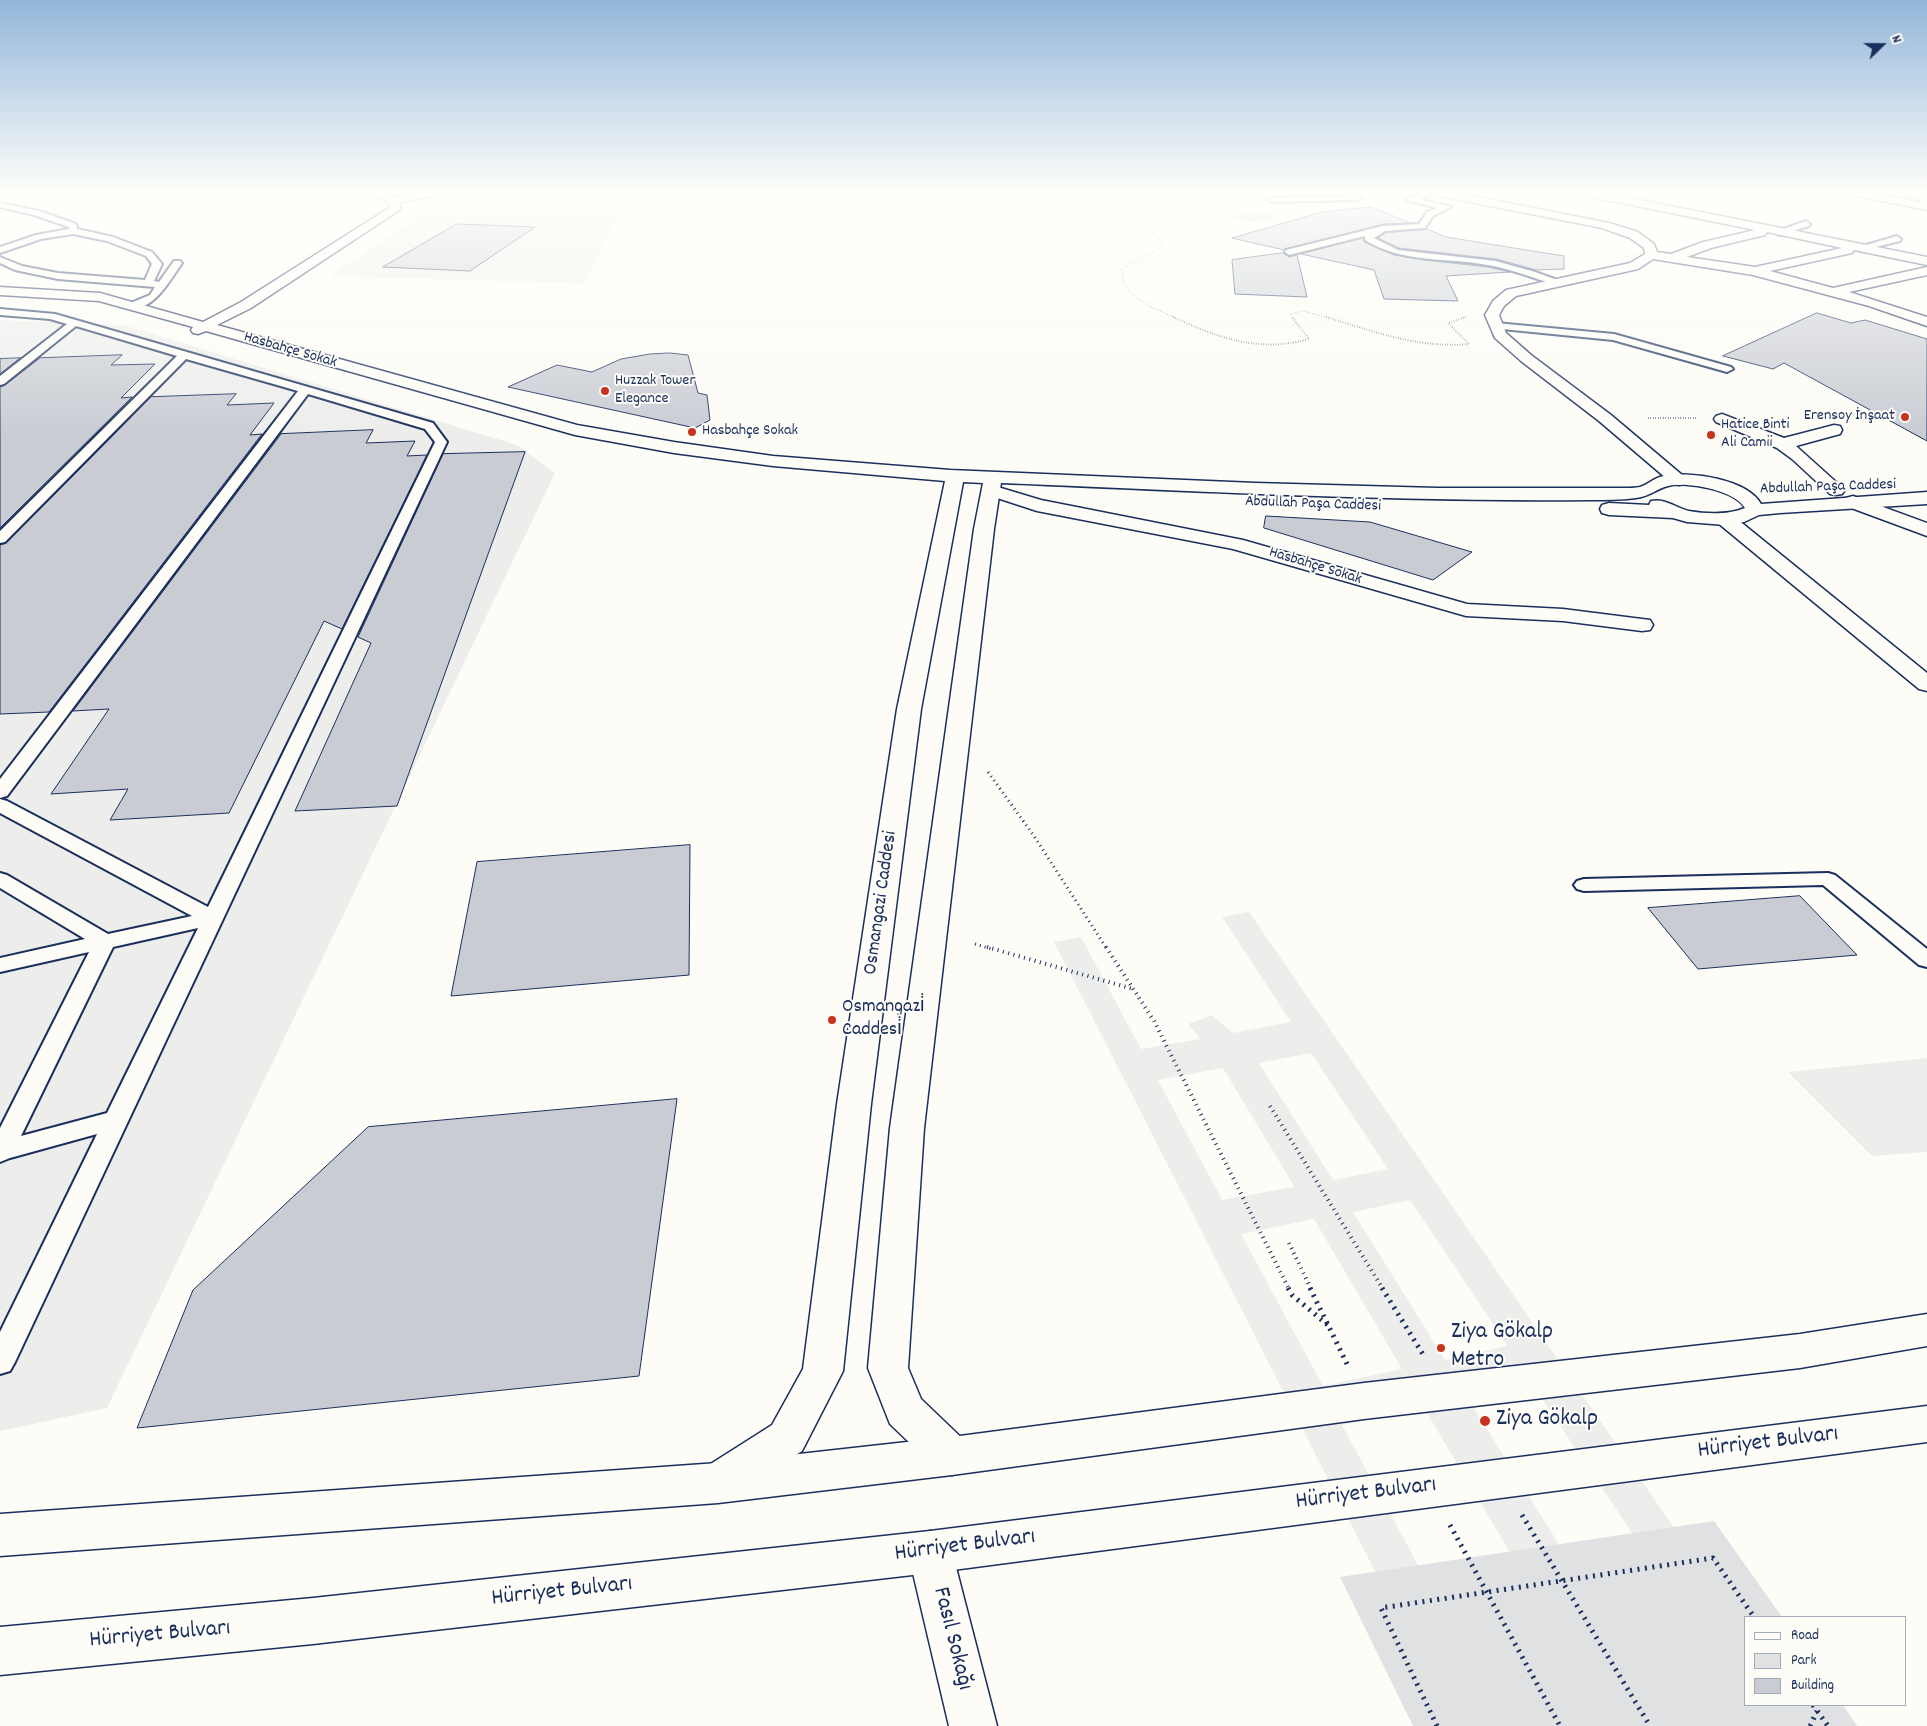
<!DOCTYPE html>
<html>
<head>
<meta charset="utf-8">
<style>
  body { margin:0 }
  #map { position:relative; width:1927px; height:1726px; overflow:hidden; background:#fdfcf7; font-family:Dekko,sans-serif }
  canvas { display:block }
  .legend { position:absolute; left:1744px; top:1616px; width:162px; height:90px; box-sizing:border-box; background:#fdfcf7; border:1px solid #a3aaba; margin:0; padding:6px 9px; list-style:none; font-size:15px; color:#1b2f5e }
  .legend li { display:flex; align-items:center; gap:10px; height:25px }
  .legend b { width:25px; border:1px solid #a3aaba }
  .north { position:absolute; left:1857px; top:20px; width:50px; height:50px; -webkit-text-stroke:4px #fdfcf7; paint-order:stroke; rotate:68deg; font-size:14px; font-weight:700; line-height:20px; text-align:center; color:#1b2f5e }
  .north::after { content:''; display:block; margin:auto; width:18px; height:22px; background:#1b2f5e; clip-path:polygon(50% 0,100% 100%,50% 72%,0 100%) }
</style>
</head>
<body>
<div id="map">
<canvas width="1927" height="1726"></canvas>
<ul class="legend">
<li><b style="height:6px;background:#fdfcf7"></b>Road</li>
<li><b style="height:14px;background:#e0e1e3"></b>Park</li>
<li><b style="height:14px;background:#c9ccd3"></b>Building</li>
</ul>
<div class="north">N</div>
</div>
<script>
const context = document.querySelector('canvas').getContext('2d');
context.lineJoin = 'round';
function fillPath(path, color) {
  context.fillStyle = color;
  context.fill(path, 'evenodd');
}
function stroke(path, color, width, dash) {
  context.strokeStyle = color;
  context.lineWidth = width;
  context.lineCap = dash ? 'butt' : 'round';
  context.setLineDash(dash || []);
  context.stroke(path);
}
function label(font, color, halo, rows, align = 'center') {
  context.font = font + ' Dekko,sans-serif';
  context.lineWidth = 4;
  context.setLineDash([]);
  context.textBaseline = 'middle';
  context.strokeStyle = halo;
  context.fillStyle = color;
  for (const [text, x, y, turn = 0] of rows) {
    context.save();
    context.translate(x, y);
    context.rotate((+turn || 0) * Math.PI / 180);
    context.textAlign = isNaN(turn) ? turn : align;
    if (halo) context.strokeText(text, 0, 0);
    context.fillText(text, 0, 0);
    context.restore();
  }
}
const built = new Path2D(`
  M462,193H630L584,283L330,276L422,214L425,203Z
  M0,320L124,325L517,445L555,473L107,1408L0,1431Z
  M1249,912L1746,1632L1454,1726L1054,942L1081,937L1141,1049L1201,1039L1188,1024L1212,1015L1233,1033L1291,1022L1222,917ZM1311,1053L1388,1169L1333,1180L1259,1063ZM1223,1068L1294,1186L1293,1187L1222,1200L1158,1080ZM1410,1200L1507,1345V1346L1445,1360L1353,1212ZM1314,1219L1402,1369L1323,1386L1241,1234ZM1532,1384L1657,1570L1588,1591L1469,1400ZM1424,1408L1539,1601L1449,1622L1342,1425Z
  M1927,1058V1152L1872,1156L1788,1072Z`);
const green = new Path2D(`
  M512,193H617L609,199L506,196Z
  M1254,212L1267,213L1276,218C1266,225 1244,223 1234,217L1237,213Z
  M1714,1521L1782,1617H1746V1705H1843L1857,1726H1413L1340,1577Z`);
const building = new Path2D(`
  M1371,207L1411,223L1383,224L1284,250L1232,238L1322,212Z
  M457,224L535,227L470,271L383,267Z
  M1427,229L1446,237L1564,256V269L1536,270L1496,259L1399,248L1378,238L1386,233Z
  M1363,238L1364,242L1394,255L1425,260L1488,267L1510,272L1446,276L1458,301L1384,299L1374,270L1301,254Z
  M1283,253L1289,257L1297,255L1307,297L1235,294L1232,260Z
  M1817,313L1851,323L1865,320L1927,339V441L1784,363L1773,369L1723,356Z
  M670,353L688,355L698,393L707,395L710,420L695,428L508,387L557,365L592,372L621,359L650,354Z
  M122,355L111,365L155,364L121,398L132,397L0,528V387L5,385L40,358Z
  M20,358L0,374V359Z
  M236,394L227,405L274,403L250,435L262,434L49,712L0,714V545L6,543L151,397Z
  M373,430L366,443L415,441L407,456L427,455L342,629L324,621L229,813L110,820L128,789L51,794L109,709L73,711L281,434Z
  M525,452L397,806L295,811L371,643L358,637L443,454Z
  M1266,516L1370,522L1472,552L1433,580L1264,528Z
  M690,845L689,975L451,996L477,862Z
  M1800,896L1857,955L1698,969L1648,908Z
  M677,1099L639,1376L137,1428L193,1290L368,1127Z`);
const pathFar4 = new Path2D(`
  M1110,193L1150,229L1164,246L1122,269L1124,284L1131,293L1147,305L1176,318
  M1293,318L1290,314L1303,311L1330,318
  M1462,318L1466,317`);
const pathFar3 = new Path2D(`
  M1173,317C1218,338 1260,353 1309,339L1292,317
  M1326,317C1373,331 1419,349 1469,344L1448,323L1466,317
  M1648,418H1697`);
const pathFar2 = new Path2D(`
  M988,772L1034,836L1107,949
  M975,944L992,949`);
const pathFar1 = new Path2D(`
  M987,947L1133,989
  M1106,947L1154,1021L1289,1289
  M1270,1106L1383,1289
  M1289,1243L1311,1289`);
const path = new Path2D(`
  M1288,1288L1292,1295L1329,1326
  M1310,1288L1347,1364
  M1382,1288L1424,1356
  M1522,1515L1650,1726
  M1450,1525L1560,1726
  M1813,1705L1828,1726
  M1437,1726L1381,1608L1713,1558L1754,1617
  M1810,1726L1817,1711`);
const lane = new Path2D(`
  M1346,193H1356L1362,198L1358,200L1272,202L1268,200L1272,198L1349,196Z
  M1422,193H1434L1419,199L1451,207L1433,216L1425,228L1385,231L1374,238L1398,250L1496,261L1535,272L1563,282L1558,285C1534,279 1512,269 1488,265C1444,257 1405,264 1365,240V236L1289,255L1285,252L1286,250L1383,226L1419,224L1427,212L1438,208L1406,200Z
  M0,203L39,211L76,224L77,229L113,237L152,252L162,264L154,281L159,282L174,261H180L182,263C170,280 153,313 128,308V304L150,295L155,287L58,279L15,270L0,263V257L22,266L58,273L145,280L152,264L146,256L107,241L73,234L41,239L0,253V247L36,235L69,229V227L34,215L0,207Z
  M1806,221L1810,224L1809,226L1779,235L1775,232Z
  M1897,236L1901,239L1900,241L1860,251L1856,248Z
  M0,309L55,314L433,423L447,442L15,1362L10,1371L0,1374V1332L97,1134L10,1158L0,1162V1128L89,952L0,972V958L85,939L0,888V873L7,875L108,934L192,916L0,813V799L7,801L208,907L435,442L425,429L308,394L7,796L0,798V779L298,391L186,359L5,542L0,543V531L177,356L76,326L4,384L0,385V376L67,324L50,319L0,315ZM198,928L107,1113L21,1136L113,947Z
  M1496,323L1614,334L1731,367L1733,369L1727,372L1613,340L1492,328L1491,326Z
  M1828,873L1835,875L1927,949V967L1919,965L1823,885L1584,891L1577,889L1574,885L1577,881L1584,879Z`);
const street = new Path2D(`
  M416,193H438L437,195L394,204L388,201L390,199Z
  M1434,193H1458L1609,223L1638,232L1654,244L1657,252L1671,254L1703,242L1755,230L1587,196L1582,193H1605L1927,257V265L1854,250L1852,253L1770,271L1833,288L1927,267V275L1849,292L1927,317V326L1869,306L1753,275L1653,259L1638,269L1516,296L1504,306L1499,315L1506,333L1531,355L1611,415L1688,480L1685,484L1679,485L1673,484L1599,421L1521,361L1495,338L1485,315L1493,301L1506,290L1630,263L1645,254L1644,248L1630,238L1602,228L1439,196ZM1767,232L1842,248L1755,267L1687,257L1711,248L1765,235Z
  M1903,193H1918L1927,197V204Z
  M1722,414L1784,438L1834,425L1840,426L1842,430L1840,434L1796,446L1845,490L1842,494L1836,495L1830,494L1792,459L1777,448L1716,422L1714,419L1716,416Z
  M991,485L1041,500L1243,540L1467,604L1563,609L1642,619L1650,620L1653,625L1650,630L1642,631L1563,621L1466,616L1233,549L1037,511L985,494L982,490L985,486Z
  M1853,496L1927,523V536L1846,506L1844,502L1846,498Z
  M1725,513L1732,515L1927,673V691L1919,689L1718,523L1716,519L1718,515Z
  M930,1531L946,1537L952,1552L997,1726H949L908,1552L914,1537Z`);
const secondary = new Path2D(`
  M371,193H386L398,199L401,209L251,308L217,325L577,425L674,442L773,456L950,470L1255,483L1437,488H1624C1629,488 1635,488 1640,487C1649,484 1655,477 1664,476C1690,471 1747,479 1761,504L1927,492V504L1780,513L1759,515L1744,522L1725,525L1687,522L1673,518L1609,515L1602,513L1600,509L1602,505L1609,503L1649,505L1651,501C1665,498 1676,508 1689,511C1707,514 1728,515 1745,508C1735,490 1686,481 1668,486C1656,489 1651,496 1636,498C1621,500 1606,500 1591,500C1394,502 1197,491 1001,483L994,529L924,1128L908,1368L921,1399L967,1443L973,1456L967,1469L952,1475L937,1469L890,1424L868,1368L890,1128L974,529L983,483L963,482L921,709L871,1104L843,1371L802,1451L739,1493L724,1499L709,1493L703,1479L709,1465L772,1425L803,1369L837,1104L897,709L945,481L773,466L674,453L575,435L206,331L198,334L193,333L191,330L193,327L99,301L0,295V287L100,293L203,322L241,302L389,208V203Z
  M1852,193H1875L1927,204V210L1857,196Z`);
const primary = new Path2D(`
  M1927,1314V1346L1800,1368L1364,1419L952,1475L718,1503L0,1556V1514L718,1463L952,1437L1364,1383L1800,1334Z
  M1927,1406V1442L930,1573L313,1644L0,1675V1627L313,1598L930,1531Z`);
const markers = [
  [605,391,5,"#c8321e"],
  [1905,417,5,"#c8321e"],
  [692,432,5,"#c8321e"],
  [1711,435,5,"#c8321e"],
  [832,1020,5,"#c8321e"],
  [1441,1348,5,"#c8321e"],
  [1485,1421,6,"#c8321e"]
];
const farStreetnames = [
  ["Hasbahçe Sokak",290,351,16],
  ["Abdullah Paşa Caddesi",1828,488,-2],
  ["Abdullah Paşa Caddesi",1313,505,2],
  ["Hasbahçe Sokak",1315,567,17]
];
const farPoinames = [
  ["Huzzak Tower",615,382],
  ["Elegance",615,400],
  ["Erensoy İnşaat",1895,417,"right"],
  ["Hatice Binti",1721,426],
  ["Ali Camii",1721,444],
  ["Hasbahçe Sokak",702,432]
];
const streetNames = [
  ["Osmangazi Caddesi",882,903,-82]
];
const poiNames = [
  ["Osmangazi̇",842,1008],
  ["Caddesi̇",842,1031]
];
const nearPoinames = [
  ["Ziya Gökalp",1451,1334],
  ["Metro",1451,1362],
  ["Ziya Gökalp",1496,1421]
];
const nearStreetnames = [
  ["Hürriyet Bulvarı",1768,1444,-7],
  ["Hürriyet Bulvarı",1366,1495,-7],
  ["Hürriyet Bulvarı",965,1547,-7],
  ["Hürriyet Bulvarı",562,1593,-6],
  ["Hürriyet Bulvarı",160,1636,-5],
  ["Fasıl Sokağı",951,1639,76]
];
fillPath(built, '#edeeec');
fillPath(green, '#e0e1e3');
fillPath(building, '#c9ccd3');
stroke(building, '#1b2f5e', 1);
stroke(lane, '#1b2f5e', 4);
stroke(street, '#1b2f5e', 3);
stroke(secondary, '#1b2f5e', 3);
stroke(primary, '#1b2f5e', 3);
stroke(pathFar4, '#1b2f5e', 1, [0.5, 2]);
stroke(pathFar3, '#1b2f5e', 2, [0.5, 2]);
stroke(pathFar2, '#1b2f5e', 3, [1, 4]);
stroke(pathFar1, '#1b2f5e', 4, [1, 4.5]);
stroke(path, '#1b2f5e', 5, [2, 5.5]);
fillPath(lane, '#fdfcf7');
fillPath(street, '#fdfcf7');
fillPath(secondary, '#fdfcf7');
fillPath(primary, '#fdfcf7');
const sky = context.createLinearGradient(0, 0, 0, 435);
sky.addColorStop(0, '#93b6da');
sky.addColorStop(0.44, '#fefefb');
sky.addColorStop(1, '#fefefb00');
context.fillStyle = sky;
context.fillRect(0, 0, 1927, 435);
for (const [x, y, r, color] of markers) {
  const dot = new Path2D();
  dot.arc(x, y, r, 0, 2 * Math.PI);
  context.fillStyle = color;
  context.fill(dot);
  stroke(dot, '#fdfcf7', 2);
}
label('16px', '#1b2f5e', '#fdfcf7', farStreetnames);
label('16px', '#1b2f5e', '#fdfcf7', farPoinames, 'left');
label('20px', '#1b2f5e', '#fdfcf7', streetNames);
label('20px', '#1b2f5e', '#fdfcf7', poiNames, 'left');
label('24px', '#1b2f5e', '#fdfcf7', nearPoinames, 'left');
label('24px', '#1b2f5e', '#fdfcf7', nearStreetnames);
</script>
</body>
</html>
